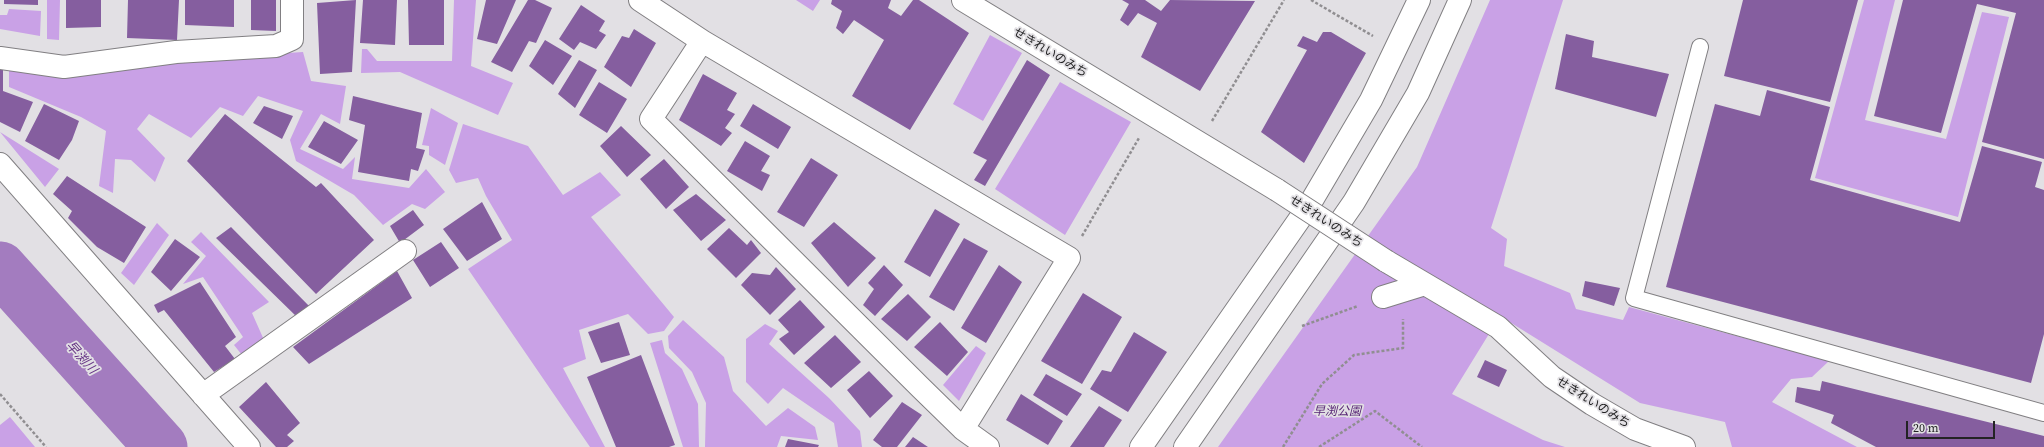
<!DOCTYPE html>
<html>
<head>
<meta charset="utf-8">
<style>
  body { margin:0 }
  #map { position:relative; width:2044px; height:447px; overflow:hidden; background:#e2e0e4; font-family:"Source Serif 4",serif }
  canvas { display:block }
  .scale { position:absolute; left:1906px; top:421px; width:89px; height:18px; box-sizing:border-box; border:2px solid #232324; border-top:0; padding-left:5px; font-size:12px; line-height:14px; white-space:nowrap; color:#232324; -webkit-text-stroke:3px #e2e0e4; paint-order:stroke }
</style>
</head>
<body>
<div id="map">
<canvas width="2044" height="447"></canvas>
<div class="scale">20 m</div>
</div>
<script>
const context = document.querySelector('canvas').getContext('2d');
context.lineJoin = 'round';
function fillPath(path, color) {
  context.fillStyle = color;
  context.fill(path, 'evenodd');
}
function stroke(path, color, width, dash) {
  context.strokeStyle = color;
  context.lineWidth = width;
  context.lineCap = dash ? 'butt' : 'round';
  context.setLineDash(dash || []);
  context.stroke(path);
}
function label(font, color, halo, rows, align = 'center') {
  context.font = font + ' "Source Serif 4","Noto Sans JP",serif';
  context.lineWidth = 3.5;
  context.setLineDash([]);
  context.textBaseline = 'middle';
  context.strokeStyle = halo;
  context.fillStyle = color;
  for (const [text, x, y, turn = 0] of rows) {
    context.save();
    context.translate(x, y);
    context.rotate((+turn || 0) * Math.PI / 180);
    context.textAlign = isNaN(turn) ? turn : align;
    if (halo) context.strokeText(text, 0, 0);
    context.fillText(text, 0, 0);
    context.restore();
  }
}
const green = new Path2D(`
  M47,0H60L59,40L47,39Z
  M454,0H476L471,66L513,83L498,115L400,72L361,73L362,49H367L377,61H452Z
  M796,0H820L813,11Z
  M1490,0H1563L1491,228L1507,239L1504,266L1570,293L1576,309L1623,320L1629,307L1829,361L1812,377L1791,379L1772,402L1857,447H1732L1725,422L1640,403L1500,316L1452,394L1543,440L1565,447H1218L1417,167Z
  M1864,0H1895L1865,120L1946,139L1982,12L2009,17L1958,217L1815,178Z
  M9,9L41,11L40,36L0,29V15H7Z
  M990,35L1022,53L983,121L953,104Z
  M303,52L311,81L346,86L340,124L321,114L300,149L343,169L355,157L352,179L409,188L426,169L445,192L425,209L412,204L383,225L354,195L296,161L290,140L303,111L258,96L243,116L220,107L191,138L149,114L137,129L165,158L155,182L131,160L115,159L113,193L99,186L106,131L81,117L9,87V68L72,77L181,60Z
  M1060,82L1131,122L1065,235L995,189Z
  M431,108L458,123L445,165L429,155V146L422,145Z
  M463,124L528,146L563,195L600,172L621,195L591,217L674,317L664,331L648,334L628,314L579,330L586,359L563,368L605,447H590L468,269L512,240L486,196L478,178L456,183L449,170Z
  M0,132L59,169L45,187Z
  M157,223L169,235L134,285L121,273Z
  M201,232L269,302L252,313L264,340L242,355L234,345L243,337L203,277L183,284L206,256L191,242Z
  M683,320L724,357L733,391L766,426L788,408L815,427L818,440L781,436L777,447H705L706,403L692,372L669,348L668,336Z
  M765,324L778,331L769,344L829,398L860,431L862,447H838L834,423L783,388L768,404L746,382V339Z
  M662,340L665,353L682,369L698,404L699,447H683L650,343Z
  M976,346L986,353L959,401L943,385Z
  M10,417L35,447H0V425Z`);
const river = new Path2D(`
  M0,268L161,447`);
const building = new Path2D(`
  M4,0H38V5L4,4Z
  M66,0H101V27L66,28Z
  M128,0H179L177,40L127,38Z
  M185,0H234V27L185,25Z
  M251,0H276V31L251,30Z
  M356,0L352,72L320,74L317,3Z
  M363,0H397L395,45L360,43Z
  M408,0H444V45H409Z
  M486,0H516L497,44L477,39Z
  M528,0H535L552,8L536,43L529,41L512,72L491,62Z
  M832,0H891L888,8L901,16L913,0H919L969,33L910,130L852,96L884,40L854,20L843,34L836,28L842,11L831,4Z
  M1122,0H1145L1161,11L1170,0L1255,1L1200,91L1141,57L1157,23L1138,13L1128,26L1120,20L1129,4Z
  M1743,0H1858L1830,102L1724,76Z
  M1903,0H2044V159L1982,142L2016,13L1977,4L1941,133L1874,116Z
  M581,5L605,21L599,31L606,35L596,49L580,42L574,50L559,39Z
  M634,29L656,43L631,87L604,67L622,36L629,38Z
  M1323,32H1331L1366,53L1304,163L1261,132L1307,50L1297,46L1303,36L1317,42Z
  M1566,34L1594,41L1592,57L1669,74L1656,117L1555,89Z
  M545,40L572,56L553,85L529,66Z
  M579,60L597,70L575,108L558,94Z
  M1027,60L1050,75L985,186L974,180L987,160L973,153Z
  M0,69H3V91L33,102L20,132L0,122Z
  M703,74L737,93L727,110L735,114L725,128L732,133L721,146L679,120Z
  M599,82L627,99L607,133L579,115Z
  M1767,90L1830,107L1810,180L1960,222L1982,146L2042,162L2035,187L2044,190V334L2031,383L1666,287L1715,104L1760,116Z
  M353,96L422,113L416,148L425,150L418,171L411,169L409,181L358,172L365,125L349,120Z
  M44,104L79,121L72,140L59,160L25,141Z
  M753,104L791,127L778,149L740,126Z
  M264,106L293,116L282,139L253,123Z
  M225,114L316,187L321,183L374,240L316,294L187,161Z
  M324,121L358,140L341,164L308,147Z
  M621,126L651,155L627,177L600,146Z
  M745,141L770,156L761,171L770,175L762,191L727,171Z
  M811,158L838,175L804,227L777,212Z
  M664,159L689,187L666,209L640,179Z
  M67,176L146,227L124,263L97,247L68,218L72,211L53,194Z
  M696,194L726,220L701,241L673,210Z
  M482,202L502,239L467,261L443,229Z
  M935,209L960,224L930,277L904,262Z
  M413,210L424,225L400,243L390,226Z
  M834,222L876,258L848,287L811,243Z
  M231,227L311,308L298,318L216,238Z
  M729,228L747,245L751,240L761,253L736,278L707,249Z
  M964,238L988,251L954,311L929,297Z
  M175,239L200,257L171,291L151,272Z
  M441,242L459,268L430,287L413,260Z
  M884,265L903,285L875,316L863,305L874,289L868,283Z
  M999,265L1022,282L986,343L961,328Z
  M776,267L796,289L770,315L741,285L752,273L770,275Z
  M397,271L412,298L309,364L293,347Z
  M1585,281L1620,288L1614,306L1582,296Z
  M200,282L236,337L225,346L235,359L214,372L164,310L158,313L154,305Z
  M1083,293L1122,317L1082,384L1041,361Z
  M908,294L931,317L907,341L881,319Z
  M800,300L825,327L794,355L779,339L789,332L778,320Z
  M619,322L630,355L601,363L588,332Z
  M940,322L968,352L947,376L914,347Z
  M1134,332L1167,352L1128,412L1090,389L1102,370L1111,372Z
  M835,335L861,362L831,388L804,363Z
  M641,355L675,445L669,447H616L587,377Z
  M1485,360L1507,370L1499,387L1477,377Z
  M869,371L893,396L870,418L847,390Z
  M1046,374L1082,394L1067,416L1033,395Z
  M1822,381L2044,436V447H1876L1831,423L1834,415L1795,402L1797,387L1820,391Z
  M266,382L300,423L287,435L294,441L287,447H276L239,407Z
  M1021,394L1063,421L1048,445L1006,420Z
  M902,402L922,415L897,447H882L873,440Z
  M1099,406L1122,420L1104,447H1070Z
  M913,437L928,447H905Z
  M788,439L819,445L818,447H785Z`);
const path = new Path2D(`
  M1311,0L1373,36
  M1212,121L1284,0
  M1082,236L1139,138
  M1302,326L1358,306
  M0,394L46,447
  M1283,447L1322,384L1354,355L1403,348V319
  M1319,447L1375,411L1422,447`);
const lane = new Path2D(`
  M1700,47L1634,298L2044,413`);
const street = new Path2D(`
  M640,0L702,41L1069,258L963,429
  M963,0L1277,190
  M702,41L651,119L921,388L963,429L988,447
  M0,58L64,67L176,52L276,46L292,39V0
  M0,164L249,447
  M1386,261L1498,327L1552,377L1592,404L1635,429L1684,447
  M1383,297L1425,284
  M203,395L405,251`);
const secondary = new Path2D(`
  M1141,447L1308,207L1371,100L1419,0
  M1185,447L1354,202L1418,93L1460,0`);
const streetBridge = new Path2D(`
  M1277,190L1386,261`);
const streetNames = [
  ["せきれいのみち",1050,53,31],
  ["せきれいのみち",1326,222,33],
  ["せきれいのみち",1593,403,32]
];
const parkNames = [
  ["早渕公園",1337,412]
];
const waterNames = [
  ["早渕川",81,358,48]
];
fillPath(green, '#c9a1e6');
stroke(river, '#a37cbf', 53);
fillPath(building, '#855e9f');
stroke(lane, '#817f82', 18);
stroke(street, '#817f82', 24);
stroke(secondary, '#817f82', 24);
stroke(path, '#908e91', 2.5, [3, 2]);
stroke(lane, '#fff', 16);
stroke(street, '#fff', 22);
stroke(secondary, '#fff', 22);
stroke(streetBridge, '#817f82', 24, []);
stroke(streetBridge, '#fff', 22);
label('12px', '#232324', '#e2e0e4', streetNames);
label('italic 12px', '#572475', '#e2e0e4', parkNames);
label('italic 13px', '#673586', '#e2e0e4', waterNames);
</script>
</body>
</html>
